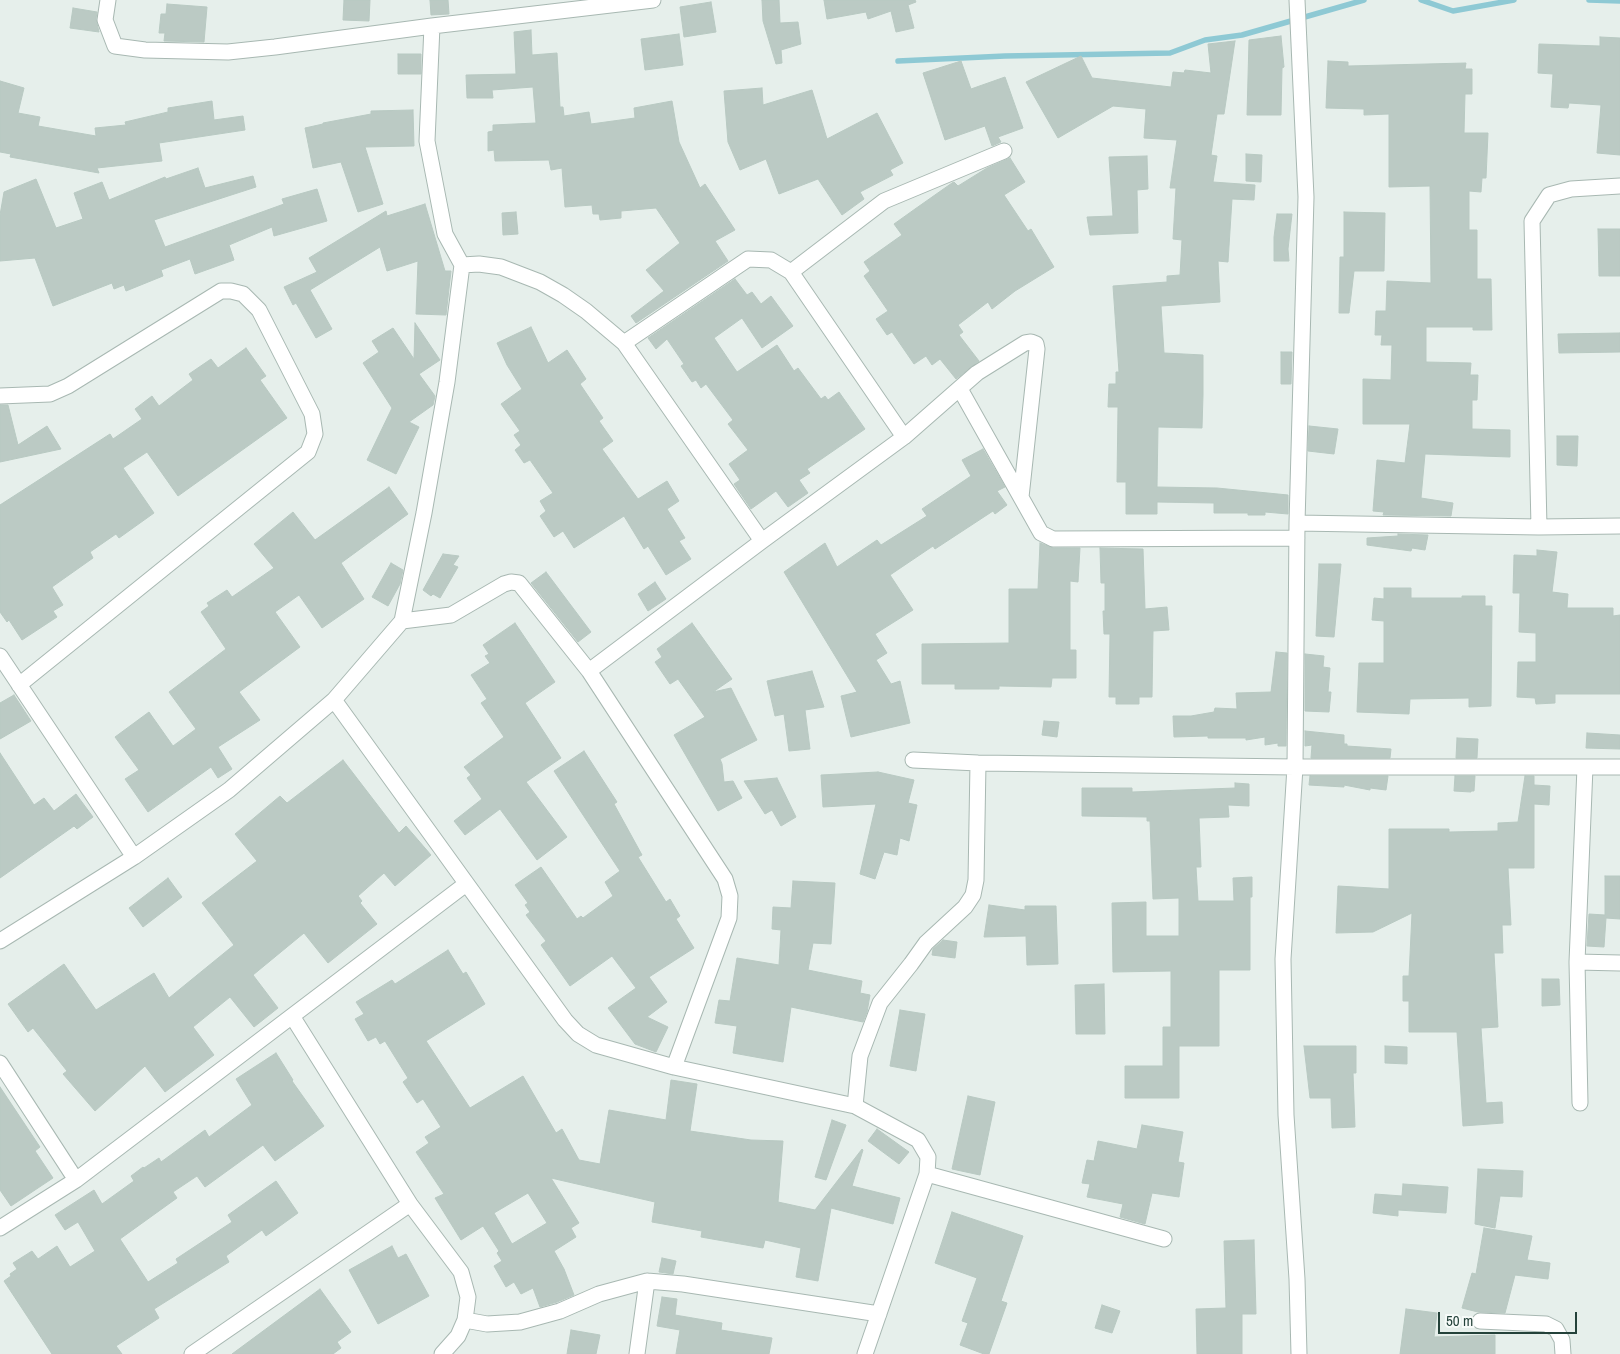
<!DOCTYPE html>
<style>
body{margin:0}
#map{position:relative;width:1620px;height:1354px;overflow:hidden;background:#e6efeb;font-family:"Archivo Narrow",sans-serif}
canvas{display:block}
.scale{position:absolute;left:1438px;top:1312px;width:139px;height:22px;box-sizing:border-box;border:2px solid #24423a;border-top:0;padding-left:6px;font-size:15px;line-height:18px;white-space:nowrap;color:#24423a;-webkit-text-stroke:4px #f7fbf9;paint-order:stroke}
</style>
<div id="map">
<canvas width="1620" height="1354"></canvas>
<div class="scale">50 m</div>
</div>
<script>
const c = document.querySelector('canvas').getContext('2d');
c.lineJoin = 'round';
const poly = rows => new Path2D(rows.map(r => 'M' + r).join(''));
function strokePath(path, color, width, dash) { c.strokeStyle = color; c.lineWidth = width; c.lineCap = dash ? 'butt' : 'round'; c.setLineDash(dash || []); c.stroke(path); }
function paint(path, color) { c.fillStyle = color; c.fill(path, 'evenodd'); }
strokePath(poly([
 [1421,0,1453,11,1514,0],
 [1589,0,1620,1],
 [898,61,1005,56,1170,53,1205,40,1242,35,1364,0]
]), '#8ec9d4', 5.5);
const building = poly([
 [344,0,370,0,369,21,343,20,344,0],
 [430,0,448,0,449,14,431,15,430,0],
 [762,0,779,0,780,23,798,22,801,44,781,50,782,63,776,64,763,21,762,0],
 [824,0,915,0,916,2,908,5,914,28,896,32,891,11,868,19,866,12,827,19,824,0],
 [711,2,716,32,684,37,680,7,711,2],
 [167,4,207,7,204,42,164,41,165,33,159,33,161,14,166,14,167,4],
 [73,8,97,12,96,19,99,32,70,28,73,8],
 [531,30,532,55,557,53,560,107,563,107,564,116,589,112,591,124,635,118,634,108,672,101,679,142,700,188,705,184,735,230,715,241,728,261,636,323,631,316,664,291,646,270,680,243,656,208,621,211,621,218,600,220,599,214,593,214,592,205,565,207,562,168,551,170,549,160,495,161,494,150,488,151,488,132,493,131,493,125,536,123,533,87,492,90,493,98,467,98,466,75,516,74,514,32,531,30],
 [679,34,683,65,645,70,641,39,679,34],
 [1281,36,1284,67,1282,68,1281,115,1247,115,1249,40,1281,36],
 [1600,37,1620,38,1620,155,1597,153,1601,105,1569,103,1568,108,1551,107,1553,74,1538,73,1539,44,1600,46,1600,37],
 [1235,41,1224,114,1217,114,1211,155,1217,156,1213,182,1255,185,1254,200,1232,199,1228,262,1218,261,1220,302,1161,306,1164,353,1203,355,1203,395,1202,428,1158,427,1157,487,1217,488,1288,495,1288,514,1265,512,1265,515,1248,515,1248,513,1214,513,1214,503,1157,502,1157,514,1126,514,1126,482,1117,482,1118,407,1108,407,1109,384,1116,384,1116,372,1119,372,1113,286,1167,282,1167,276,1180,275,1182,240,1173,239,1176,188,1170,188,1177,140,1144,138,1146,109,1113,106,1058,138,1026,82,1081,56,1092,78,1171,87,1173,72,1184,73,1185,70,1211,73,1208,44,1235,41],
 [398,54,421,54,421,74,398,74,398,54],
 [961,61,971,89,1005,77,1023,128,998,137,1001,142,992,146,985,126,945,140,923,73,961,61],
 [1328,61,1348,62,1348,66,1466,63,1465,69,1472,69,1472,94,1465,94,1464,133,1488,133,1486,178,1482,178,1481,192,1469,191,1469,230,1477,230,1477,279,1491,279,1492,330,1473,330,1473,327,1426,327,1426,362,1471,363,1470,375,1478,375,1477,400,1472,400,1472,429,1510,430,1510,457,1425,454,1421,498,1453,503,1451,516,1383,515,1384,512,1373,511,1377,460,1405,463,1410,424,1363,424,1363,379,1391,380,1392,345,1381,345,1382,335,1375,335,1376,311,1386,311,1387,281,1431,283,1430,186,1389,187,1389,114,1364,115,1364,109,1326,108,1328,61],
 [0,81,24,88,18,113,40,117,38,126,96,136,95,128,126,125,125,122,168,112,168,108,212,101,214,120,243,116,245,130,159,143,162,161,97,168,99,173,10,157,11,154,0,152,0,81],
 [762,88,763,105,812,90,827,139,877,113,903,163,890,170,893,175,860,192,864,199,842,215,818,179,779,194,766,159,740,170,728,142,724,91,762,88],
 [413,110,414,146,365,147,383,204,358,212,341,162,313,168,305,128,323,124,323,123,371,114,371,111,413,110],
 [1246,154,1262,155,1261,182,1246,181,1246,154],
 [1147,156,1148,189,1137,190,1138,233,1090,235,1087,217,1113,216,1109,157,1147,156],
 [1010,158,1025,182,1004,195,1028,231,1031,229,1054,267,1015,291,992,309,988,302,958,325,963,332,959,335,979,361,956,379,940,359,932,365,926,356,914,364,892,332,887,335,876,319,888,311,864,276,870,271,864,262,902,235,894,224,915,209,952,183,954,182,958,186,987,168,1010,158],
 [198,168,205,188,253,176,256,187,154,220,165,247,284,204,282,199,317,189,327,221,274,236,272,227,229,245,234,260,195,274,190,259,161,270,163,276,126,291,124,285,114,289,112,283,53,306,35,258,0,261,0,215,4,192,36,179,56,228,83,219,74,193,102,182,109,200,165,177,166,179,198,168],
 [425,204,445,271,451,271,446,315,416,314,418,261,387,271,380,247,310,290,332,329,316,338,296,303,293,305,284,287,317,272,309,258,386,211,387,216,425,204],
 [516,212,518,234,503,235,502,213,516,212],
 [1344,212,1385,213,1384,271,1354,271,1349,313,1339,313,1340,257,1344,257,1344,212],
 [1277,214,1292,214,1288,249,1289,261,1274,261,1274,237,1277,214],
 [1598,229,1620,229,1620,276,1599,276,1598,229],
 [735,279,747,295,752,292,761,304,771,296,793,326,762,348,742,318,714,338,737,372,777,345,794,371,798,368,821,399,825,396,828,400,839,392,865,429,807,469,810,473,799,480,808,493,788,507,776,491,751,509,734,484,740,480,729,464,748,450,728,424,733,420,706,384,701,388,696,380,692,382,681,366,684,364,667,339,656,349,648,338,735,279],
 [415,323,440,360,419,374,435,396,433,405,409,422,419,427,396,474,367,460,392,408,363,363,379,352,372,341,393,328,414,359,415,323],
 [531,327,548,363,567,350,586,379,580,384,603,418,599,421,613,441,602,449,638,499,667,481,679,501,667,509,685,538,679,541,691,559,666,575,648,546,644,549,624,516,574,548,563,531,554,537,540,516,546,511,540,501,553,493,530,460,524,463,515,450,521,445,514,435,520,431,501,404,522,389,507,365,497,343,531,327],
 [1620,333,1620,352,1559,353,1558,334,1620,333],
 [246,348,266,376,260,380,287,418,178,496,147,452,123,468,154,513,119,538,116,534,90,552,93,558,52,587,63,605,53,611,57,617,22,640,9,620,7,622,0,612,0,505,110,434,113,439,142,419,135,409,152,396,159,406,193,380,189,374,211,359,218,368,246,348],
 [1281,352,1292,352,1291,384,1281,384,1281,352],
 [0,405,8,405,18,445,47,426,61,449,0,462,0,405],
 [1309,426,1338,429,1334,454,1308,451,1309,426],
 [1557,436,1578,436,1577,466,1557,465,1557,436],
 [983,449,1005,487,997,491,1007,505,995,514,993,511,935,549,933,546,890,575,913,610,875,634,887,653,876,660,891,684,900,681,910,723,851,737,841,696,857,692,784,572,825,543,837,567,877,540,881,545,927,516,922,509,971,476,962,460,983,449],
 [389,487,408,514,341,563,364,599,322,628,299,595,275,612,300,647,239,692,260,720,218,747,232,769,218,778,211,767,148,812,125,779,139,770,115,737,149,712,173,746,196,729,169,692,226,649,201,612,209,606,207,603,227,590,232,597,274,568,254,544,293,512,315,540,389,487],
 [1398,534,1428,535,1425,550,1412,548,1411,551,1367,545,1367,538,1398,536,1398,534],
 [1040,543,1053,548,1080,548,1078,582,1070,581,1070,650,1076,650,1076,678,1052,678,1051,687,999,686,999,689,955,689,955,684,922,684,922,644,1009,643,1009,589,1038,589,1040,543],
 [1100,548,1143,549,1145,609,1167,607,1169,630,1153,631,1152,697,1139,697,1139,704,1116,704,1116,697,1109,697,1110,634,1104,634,1103,611,1105,611,1105,583,1101,583,1100,548],
 [1537,550,1557,552,1552,592,1568,594,1567,608,1613,608,1613,616,1620,615,1620,694,1555,694,1555,703,1536,704,1535,698,1517,697,1518,662,1536,662,1536,633,1519,632,1520,593,1513,593,1514,555,1537,556,1537,550],
 [443,554,459,556,453,565,458,567,440,598,433,594,431,596,423,590,443,554],
 [391,563,403,570,400,584,388,606,372,597,391,563],
 [1319,564,1341,564,1334,637,1316,636,1319,564],
 [546,572,591,632,578,642,531,583,546,572],
 [655,582,666,599,648,611,638,594,655,582],
 [1384,588,1411,588,1411,598,1462,598,1462,596,1485,596,1485,606,1492,606,1491,706,1469,707,1469,698,1410,699,1409,714,1357,712,1359,663,1384,663,1384,621,1372,620,1374,598,1384,599,1384,588],
 [515,623,555,682,525,703,561,758,526,782,567,837,537,860,500,809,465,835,454,821,482,799,467,778,471,775,464,767,504,737,481,703,487,699,471,675,490,663,485,656,489,654,483,645,515,623],
 [692,623,732,679,713,692,731,688,757,740,720,759,722,764,724,782,733,781,742,798,718,811,674,735,705,717,678,679,670,684,655,662,662,657,657,649,692,623],
 [1276,652,1287,653,1286,746,1278,746,1278,743,1265,745,1265,737,1246,740,1246,738,1208,738,1208,736,1174,737,1173,716,1191,716,1214,712,1215,708,1237,709,1236,693,1271,692,1276,652],
 [1305,654,1324,656,1323,667,1330,668,1328,692,1331,692,1329,712,1305,711,1305,654],
 [812,671,824,707,805,710,810,749,789,751,784,714,775,716,767,681,812,671],
 [14,695,31,721,0,739,0,703,14,695],
 [1044,721,1059,722,1057,737,1042,735,1044,721],
 [1305,731,1344,735,1344,744,1347,744,1347,746,1391,749,1390,758,1311,758,1312,745,1305,746,1305,731],
 [1587,733,1620,735,1620,749,1586,748,1587,733],
 [1457,738,1478,739,1477,758,1456,758,1457,738],
 [584,751,617,802,614,804,642,855,638,857,666,902,670,899,680,916,676,919,694,948,649,977,667,1002,647,1017,668,1027,656,1052,635,1044,608,1008,636,988,612,956,570,986,541,945,546,941,526,915,530,912,525,905,528,903,515,885,541,867,577,919,581,916,583,918,613,896,605,882,620,871,554,771,584,751],
 [0,753,34,805,44,798,54,811,76,794,93,817,77,829,74,826,0,878,0,753],
 [343,760,399,833,406,826,431,855,395,886,384,873,358,896,362,901,360,903,377,924,328,963,304,933,253,975,278,1008,254,1027,230,997,193,1027,214,1055,165,1092,145,1066,95,1111,63,1074,67,1071,33,1028,28,1032,8,1004,64,964,96,1010,154,973,169,998,234,945,202,903,257,861,235,834,280,796,287,803,343,760],
 [878,772,914,780,908,803,917,805,909,841,900,838,897,855,884,852,875,879,860,874,876,804,823,807,821,775,878,772],
 [1310,776,1388,776,1386,790,1370,788,1370,790,1344,785,1344,787,1309,785,1310,776],
 [1455,776,1475,776,1474,791,1471,791,1471,792,1454,791,1455,776],
 [1525,776,1534,776,1534,785,1550,786,1549,805,1534,804,1534,868,1508,868,1511,925,1502,925,1503,953,1494,953,1498,1027,1481,1028,1486,1103,1502,1102,1503,1123,1463,1126,1457,1032,1409,1032,1409,1001,1403,1001,1403,976,1409,976,1412,913,1373,932,1336,933,1338,886,1389,889,1389,829,1449,829,1449,832,1498,831,1498,823,1518,822,1525,776],
 [777,778,796,817,781,826,772,810,765,814,744,781,777,778],
 [1235,783,1249,784,1249,806,1228,805,1229,817,1199,818,1201,867,1196,867,1198,901,1234,901,1233,878,1252,877,1252,897,1250,897,1250,970,1219,970,1219,1046,1179,1046,1179,1098,1125,1098,1125,1066,1163,1066,1163,1027,1171,1027,1171,971,1113,972,1112,903,1146,902,1146,936,1179,936,1179,898,1153,899,1150,821,1147,821,1147,817,1082,816,1082,788,1132,788,1132,792,1235,788,1235,783],
 [1605,876,1620,876,1620,919,1606,918,1604,947,1587,946,1589,914,1605,915,1605,876],
 [168,878,182,897,143,927,129,908,168,878],
 [793,881,835,883,831,944,813,943,808,970,862,981,860,993,870,995,867,1012,863,1022,791,1007,783,1062,733,1053,737,1026,715,1023,719,1000,730,1001,737,958,779,965,781,930,772,929,773,907,791,908,793,881],
 [989,905,1025,910,1025,906,1056,906,1058,964,1027,965,1026,936,984,937,989,905],
 [943,940,957,942,955,958,932,955,933,949,943,940],
 [448,950,463,974,466,972,485,1004,426,1041,470,1108,523,1076,556,1133,562,1129,579,1160,600,1164,609,1110,666,1120,671,1080,697,1084,690,1131,751,1140,783,1141,778,1202,815,1210,862,1149,863,1150,852,1186,900,1198,893,1224,831,1208,818,1281,796,1277,801,1248,765,1240,763,1248,701,1237,702,1231,652,1222,655,1202,551,1178,579,1223,571,1228,576,1237,554,1251,564,1269,574,1295,557,1302,540,1307,533,1288,521,1294,514,1282,506,1287,494,1266,502,1261,497,1253,499,1251,483,1226,461,1240,435,1198,444,1194,416,1152,429,1143,425,1137,441,1127,423,1099,417,1103,403,1082,408,1078,385,1041,380,1044,376,1037,368,1041,355,1019,364,1014,356,1002,392,980,395,984,448,950],
 [528,1193,547,1223,512,1244,494,1213,528,1193],
 [1542,979,1559,979,1560,1005,1542,1006,1542,979],
 [1104,984,1105,1034,1076,1034,1075,985,1104,984],
 [900,1010,925,1014,916,1071,890,1066,900,1010],
 [1304,1046,1356,1046,1356,1073,1353,1073,1355,1127,1332,1128,1331,1098,1310,1098,1304,1046],
 [1385,1046,1407,1047,1407,1064,1385,1063,1385,1046],
 [276,1053,293,1080,292,1081,324,1126,275,1161,263,1145,205,1187,197,1176,173,1192,177,1198,120,1239,148,1282,178,1263,176,1259,232,1222,228,1215,276,1181,298,1213,266,1236,262,1230,226,1256,229,1262,154,1309,159,1318,116,1346,122,1354,52,1354,4,1281,11,1276,10,1274,17,1269,13,1263,32,1251,38,1259,57,1246,70,1267,95,1251,78,1222,65,1230,55,1215,94,1190,102,1204,134,1181,131,1176,143,1167,144,1168,159,1158,161,1162,205,1130,209,1137,252,1105,236,1079,276,1053],
 [0,1087,40,1147,35,1151,53,1178,11,1206,0,1190,0,1087],
 [968,1096,995,1102,980,1175,952,1169,968,1096],
 [832,1120,846,1125,826,1180,815,1177,832,1120],
 [1142,1125,1183,1132,1178,1162,1184,1163,1179,1197,1152,1193,1145,1224,1120,1217,1123,1204,1087,1197,1090,1184,1082,1183,1087,1160,1094,1161,1098,1141,1137,1149,1142,1125],
 [877,1129,909,1152,899,1164,868,1141,877,1129],
 [1478,1169,1523,1171,1522,1197,1500,1196,1495,1228,1475,1224,1478,1169],
 [1403,1184,1448,1187,1446,1213,1398,1210,1398,1216,1373,1213,1375,1194,1402,1196,1403,1184],
 [952,1212,1023,1236,1001,1301,1007,1303,989,1354,984,1354,960,1345,968,1323,962,1321,977,1278,935,1263,952,1212],
 [1484,1228,1532,1236,1527,1260,1550,1263,1548,1279,1515,1275,1505,1313,1478,1312,1462,1308,1472,1273,1476,1274,1484,1228],
 [1254,1240,1256,1314,1242,1314,1242,1354,1197,1354,1196,1309,1226,1308,1224,1241,1254,1240],
 [392,1246,398,1258,406,1254,429,1296,378,1324,349,1270,392,1246],
 [662,1258,676,1261,673,1274,659,1272,662,1258],
 [320,1289,351,1332,337,1342,341,1348,333,1354,232,1354,320,1289],
 [662,1297,677,1299,675,1315,722,1323,721,1330,772,1338,769,1354,676,1354,680,1330,657,1326,662,1297],
 [1102,1305,1120,1311,1112,1333,1095,1328,1102,1305],
 [1406,1309,1437,1313,1434,1337,1495,1335,1495,1354,1400,1354,1406,1309],
 [571,1330,600,1335,596,1354,567,1354,571,1330]
]);
paint(building, '#bbcac4');
strokePath(building, '#b8c9c2', 1);
const minor = poly([
 [1297,0,1306,197,1297,523,1295,767,1283,959,1286,1115,1297,1279,1299,1354],
 [432,26,653,0],
 [462,265,479,264,501,267,540,282,563,295,586,311,624,343,762,541],
 [791,272,884,201,1004,151],
 [624,343,748,259,771,260,791,272,904,437],
 [960,389,1041,533,1053,539,1297,538],
 [0,396,50,394,68,386,221,291,231,291,243,294,259,310,312,414,315,434,308,452,19,685],
 [1297,523,1539,527,1620,526],
 [1539,527,1532,221,1549,195,1571,189,1620,186],
 [402,621,451,615,504,584,511,582,519,583,589,671,725,879,730,896,729,918,674,1067],
 [0,656,134,857],
 [589,671,762,541,904,437,977,373,1025,343,1031,342,1036,344,1037,349,1021,497],
 [334,700,565,1020,578,1034,596,1045,674,1067,855,1106,918,1140,928,1157,927,1174,865,1354],
 [913,760,978,763,1295,767,1620,767],
 [0,941,134,857,229,790,334,700,402,621,424,513,447,382,462,265,445,234,427,141,432,26,275,47,228,52,145,50,115,46,105,20,108,0],
 [1577,962,1620,963],
 [292,1016,410,1204,461,1272,468,1297,465,1320,458,1336,442,1354],
 [0,1063,76,1180],
 [1580,1103,1577,962,1585,767],
 [855,1106,860,1056,880,1003,911,964,926,943,965,907,973,895,976,880,978,763],
 [927,1174,1164,1239],
 [0,1228,76,1180,466,884],
 [465,1320,487,1324,520,1322,560,1311,599,1294,647,1281,683,1284,879,1314],
 [1480,1321,1546,1324,1556,1329,1562,1340,1563,1354],
 [192,1354,410,1204],
 [637,1354,647,1281]
]);
strokePath(minor, '#a8b8b2', 17);
strokePath(minor, '#fff', 15);
</script>
